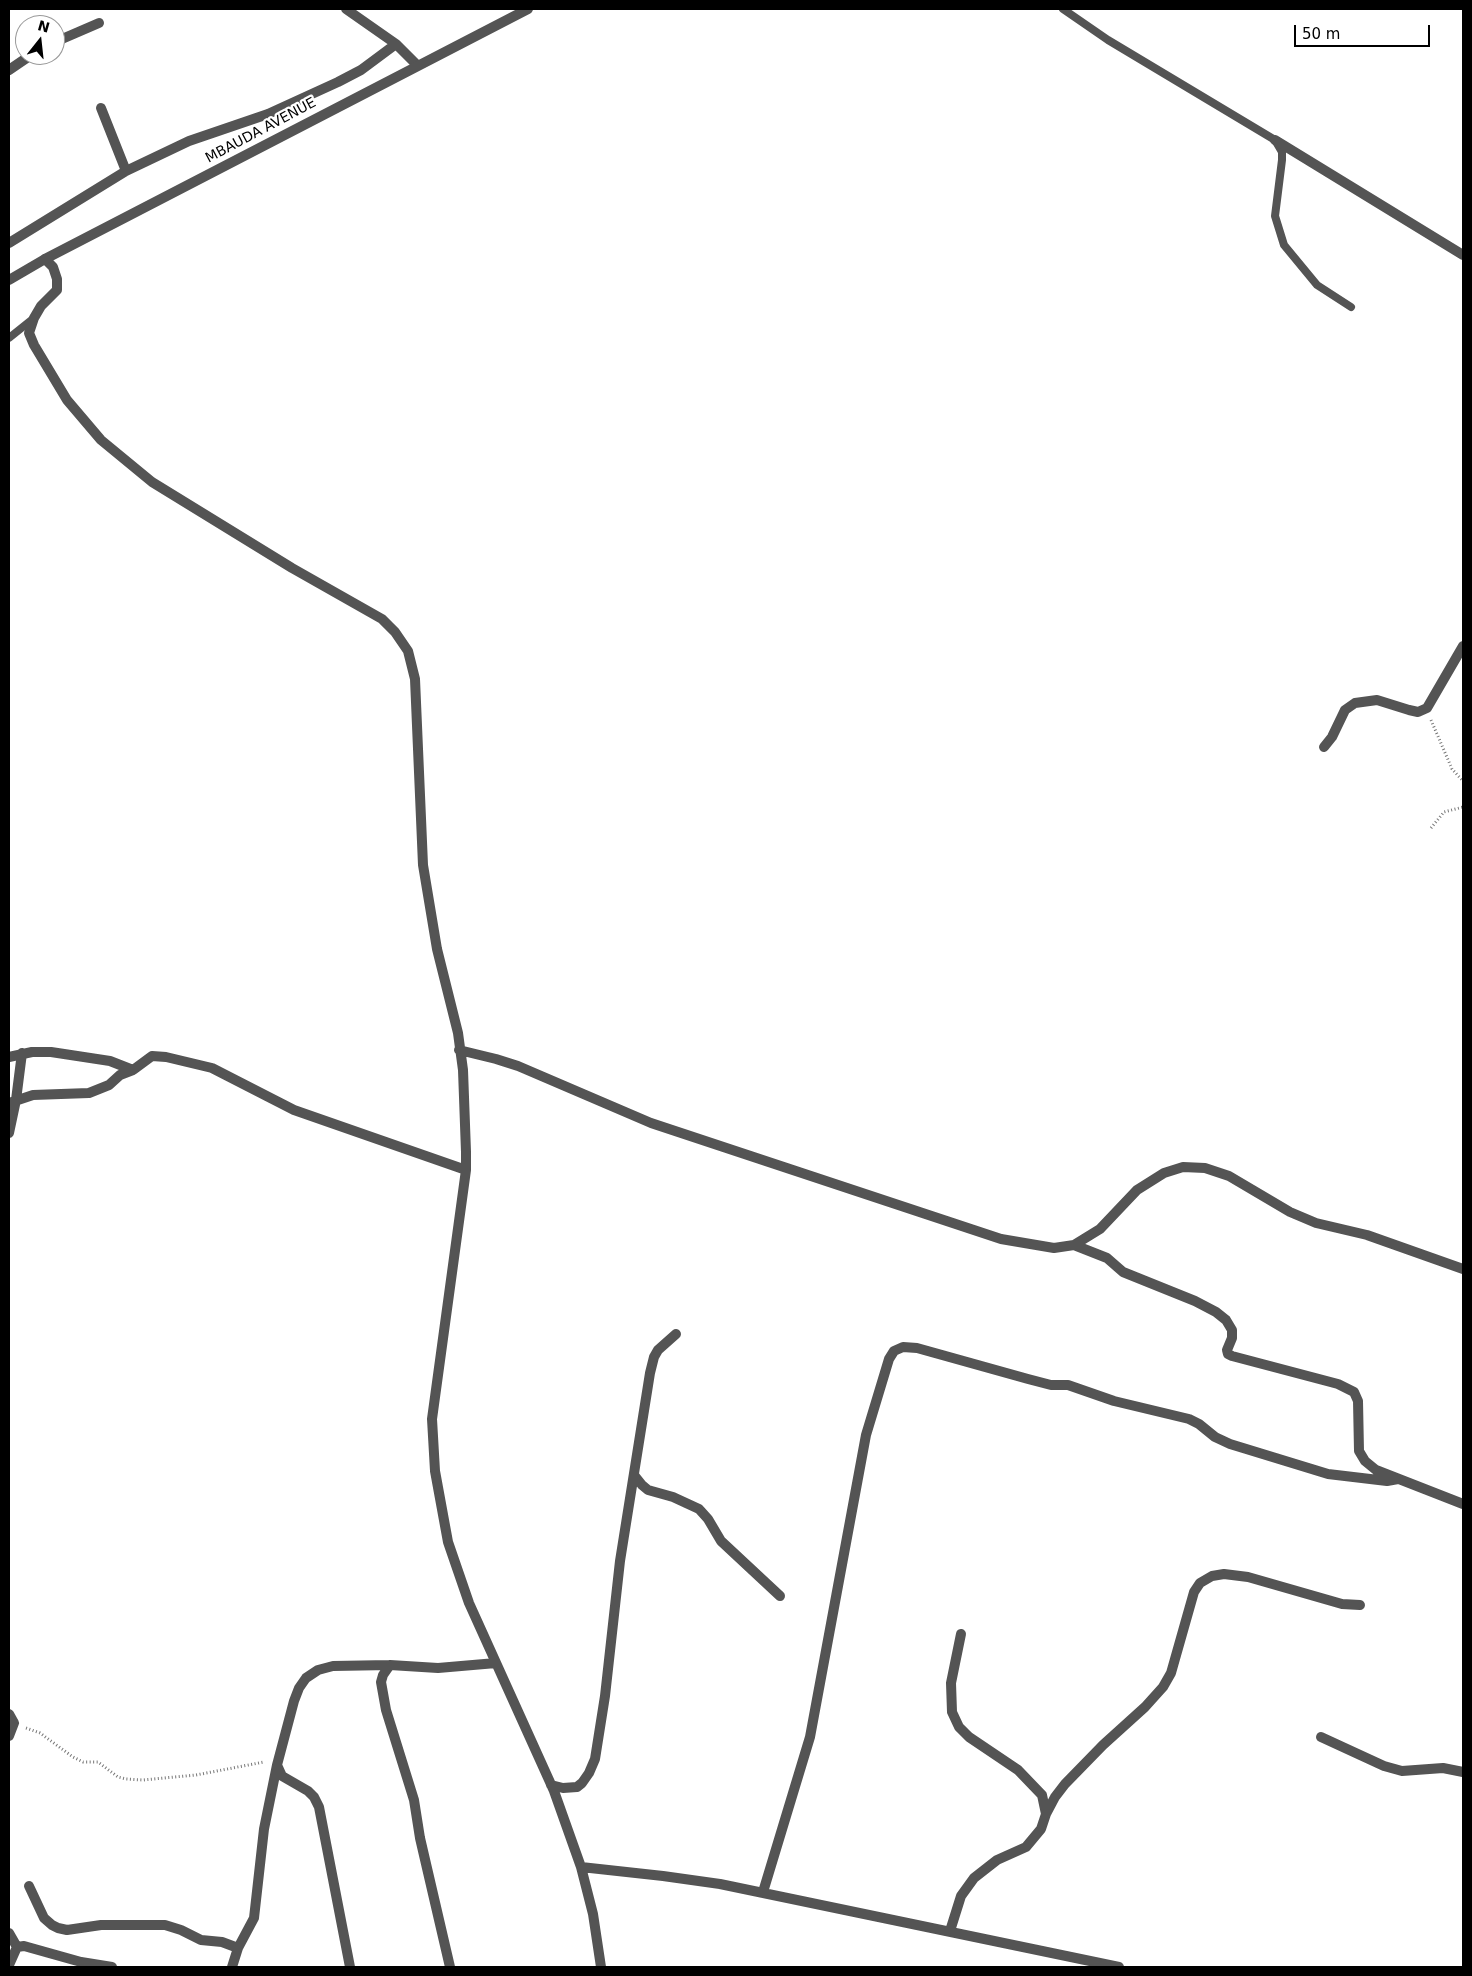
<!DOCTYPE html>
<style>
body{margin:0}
#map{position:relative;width:1472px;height:1976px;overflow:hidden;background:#fff;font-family:"DejaVu Sans",sans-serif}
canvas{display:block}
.frame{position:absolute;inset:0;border:10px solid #000;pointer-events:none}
.north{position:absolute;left:15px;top:15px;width:50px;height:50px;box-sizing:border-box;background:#fff;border:1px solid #999;border-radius:50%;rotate:16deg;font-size:14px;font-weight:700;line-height:20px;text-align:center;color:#000}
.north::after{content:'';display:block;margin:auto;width:18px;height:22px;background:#000;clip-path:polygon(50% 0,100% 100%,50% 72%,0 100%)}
.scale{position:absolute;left:1294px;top:25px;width:136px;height:22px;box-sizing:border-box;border:2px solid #000;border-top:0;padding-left:6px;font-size:15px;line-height:18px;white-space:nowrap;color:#000;-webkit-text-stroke:4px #fff;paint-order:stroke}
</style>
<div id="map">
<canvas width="1472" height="1976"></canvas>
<div class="frame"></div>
<div class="north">N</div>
<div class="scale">50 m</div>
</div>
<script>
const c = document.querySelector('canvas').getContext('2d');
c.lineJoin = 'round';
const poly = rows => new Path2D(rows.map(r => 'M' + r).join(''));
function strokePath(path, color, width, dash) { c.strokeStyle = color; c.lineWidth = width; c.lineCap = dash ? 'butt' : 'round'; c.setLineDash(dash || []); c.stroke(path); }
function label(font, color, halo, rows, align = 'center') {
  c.font = font + ' "DejaVu Sans",sans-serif'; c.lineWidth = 4.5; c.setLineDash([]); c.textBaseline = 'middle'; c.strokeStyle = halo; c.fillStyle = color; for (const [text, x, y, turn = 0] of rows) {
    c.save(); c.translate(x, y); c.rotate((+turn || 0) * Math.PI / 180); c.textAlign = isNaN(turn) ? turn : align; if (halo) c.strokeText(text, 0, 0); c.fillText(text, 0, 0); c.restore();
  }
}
strokePath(poly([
 [1431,720,1452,769,1463,781],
 [1431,828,1444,812,1463,807],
 [26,1728,40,1733,73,1757,83,1762,98,1762,118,1777,126,1779,143,1780,196,1775,264,1762]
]), '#767676', 3, [1, 2.5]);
strokePath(poly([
 [1063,9,1108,40,1275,140,1282,152,1282,160,1275,216,1284,245,1317,285,1351,307],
 [9,338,34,318]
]), '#545454', 8);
strokePath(poly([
 [346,9,396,44,417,65],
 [55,42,99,23],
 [9,70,31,55],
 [101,108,126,171],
 [1275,140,1463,255],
 [9,243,126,171,189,141,268,114,338,82,361,70,396,44],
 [45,259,53,267,57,279,57,290,41,306,34,318,29,333,34,345,67,400,101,440,152,482,292,568,382,619,395,632,408,651,415,679,423,865,437,949,458,1033,463,1070,466,1152,466,1170,432,1419,435,1471,448,1542,469,1603,554,1791,581,1867,593,1914,601,1967],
 [1324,747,1332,737,1345,710,1355,703,1377,700,1409,710,1418,712,1427,708,1463,646],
 [459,1050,496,1059,518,1066,651,1123,1001,1239,1054,1248,1074,1245,1100,1229,1137,1190,1164,1173,1183,1167,1205,1168,1229,1176,1290,1212,1316,1223,1367,1235,1463,1269],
 [9,1057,32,1052,51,1052,110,1061,133,1070],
 [9,1103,33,1095,89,1093,109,1085,120,1075,133,1070,152,1056,166,1057,212,1068,294,1110,466,1170],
 [9,1133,16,1100,22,1053],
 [1074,1245,1107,1258,1123,1272,1195,1301,1216,1312,1226,1320,1232,1330,1232,1338,1227,1350,1228,1354,1232,1356,1338,1384,1354,1392,1358,1401,1359,1451,1365,1461,1376,1470,1463,1504],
 [634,1475,642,1485,648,1490,673,1497,699,1509,708,1519,721,1541,780,1596],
 [390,1665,383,1675,381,1682,386,1710,414,1800,420,1838,450,1967],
 [9,1714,14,1723,9,1736],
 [1321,1737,1384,1766,1402,1771,1443,1768,1463,1772],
 [277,1765,282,1776,308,1791,314,1797,319,1807,350,1967],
 [551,1785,563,1788,577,1787,582,1783,589,1773,595,1759,605,1696,620,1561,650,1373,654,1357,658,1350,676,1334],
 [1046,1814,1055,1797,1065,1784,1103,1745,1145,1707,1163,1687,1171,1673,1194,1592,1200,1583,1212,1576,1224,1574,1248,1577,1342,1604,1360,1605],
 [581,1867,663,1876,720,1884,1119,1967],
 [29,1886,44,1918,52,1925,58,1928,67,1930,101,1925,165,1925,181,1930,201,1940,222,1942,238,1948],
 [763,1892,810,1737,866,1435,889,1359,894,1351,903,1347,917,1348,1028,1379,1051,1385,1068,1385,1114,1401,1189,1419,1199,1424,1215,1437,1230,1444,1328,1474,1387,1481,1398,1479],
 [950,1931,961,1896,974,1878,997,1860,1026,1847,1041,1829,1046,1814,1042,1795,1018,1770,969,1737,959,1727,952,1712,951,1683,961,1634],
 [9,1933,17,1947],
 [9,1965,17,1947,24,1946,81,1962,112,1967],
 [232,1967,238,1948,254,1918,264,1829,277,1765,294,1701,299,1688,306,1678,318,1670,333,1666,390,1665,438,1668,496,1663]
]), '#545454', 10);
strokePath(poly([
 [9,280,45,259,528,9]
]), '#545454', 10);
label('14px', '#000', '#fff', [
 ["MBAUDA AVENUE",261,131,-28]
]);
</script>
